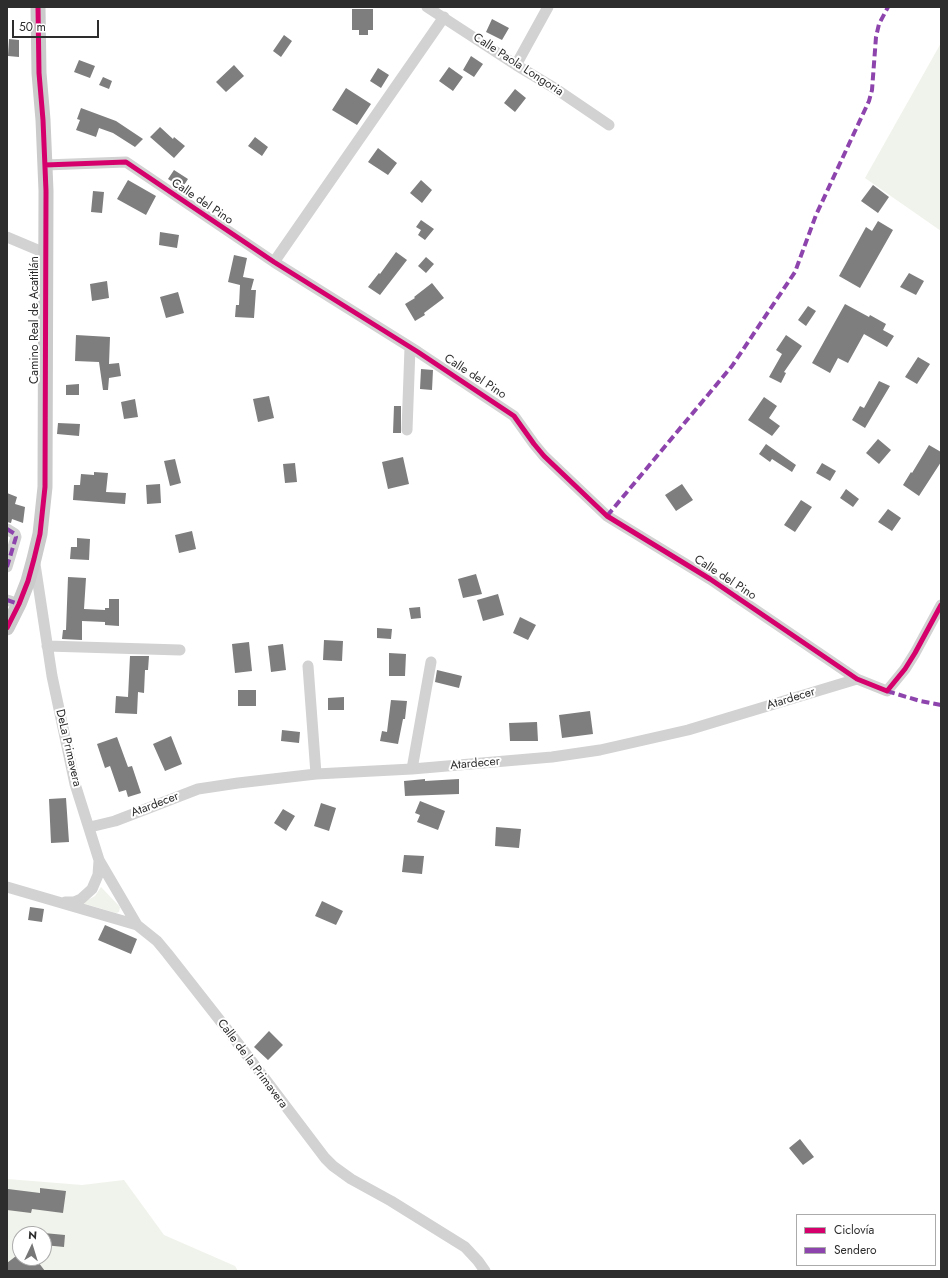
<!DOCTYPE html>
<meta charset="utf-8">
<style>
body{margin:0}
#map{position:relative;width:948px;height:1278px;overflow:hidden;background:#fff;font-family:Jost,sans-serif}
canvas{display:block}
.frame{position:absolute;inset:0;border:8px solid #2d2d2d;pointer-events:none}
.legend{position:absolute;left:796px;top:1214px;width:140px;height:52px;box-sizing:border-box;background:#fff;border:1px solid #ababab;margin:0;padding:5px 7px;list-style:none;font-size:12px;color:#2d2d2d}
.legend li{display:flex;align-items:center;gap:8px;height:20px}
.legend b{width:20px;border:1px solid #ababab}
.north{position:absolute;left:12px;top:1226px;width:40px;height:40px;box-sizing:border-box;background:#fff;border:1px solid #ababab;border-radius:50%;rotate:4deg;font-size:11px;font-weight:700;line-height:16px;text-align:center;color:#2d2d2d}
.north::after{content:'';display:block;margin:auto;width:14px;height:18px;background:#767676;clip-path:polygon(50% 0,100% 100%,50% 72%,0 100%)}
.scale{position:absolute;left:12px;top:20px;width:87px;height:18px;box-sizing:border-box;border:2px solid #2d2d2d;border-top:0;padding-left:5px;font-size:12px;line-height:14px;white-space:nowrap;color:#2d2d2d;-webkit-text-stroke:3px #fff;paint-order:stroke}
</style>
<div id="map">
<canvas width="948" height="1278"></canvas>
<div class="frame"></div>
<ul class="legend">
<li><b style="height:5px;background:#d6006c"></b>Ciclovía</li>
<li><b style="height:5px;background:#8e44ad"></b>Sendero</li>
</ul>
<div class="north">N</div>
<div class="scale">50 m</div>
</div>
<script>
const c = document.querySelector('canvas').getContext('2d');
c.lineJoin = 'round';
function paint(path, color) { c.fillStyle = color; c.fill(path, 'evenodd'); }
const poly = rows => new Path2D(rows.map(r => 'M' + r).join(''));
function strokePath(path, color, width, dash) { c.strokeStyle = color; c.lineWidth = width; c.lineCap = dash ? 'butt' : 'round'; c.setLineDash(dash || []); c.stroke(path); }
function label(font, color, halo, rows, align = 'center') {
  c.font = font + ' Jost,sans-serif'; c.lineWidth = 4; c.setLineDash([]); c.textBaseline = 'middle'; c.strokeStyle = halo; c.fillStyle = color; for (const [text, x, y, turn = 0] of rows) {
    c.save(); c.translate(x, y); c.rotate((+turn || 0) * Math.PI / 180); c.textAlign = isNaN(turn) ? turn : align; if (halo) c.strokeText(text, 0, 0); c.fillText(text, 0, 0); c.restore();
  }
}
paint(poly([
 [941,43,941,231,865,178],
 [101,887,120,907,119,912,116,913,82,903,95,896],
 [7,1179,82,1185,124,1180,164,1235,235,1266,238,1271,7,1271],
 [20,1234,44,1234,44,1258,20,1258]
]), '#f0f3eb');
paint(poly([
 [352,9,373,9,373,30,368,30,368,35,359,35,359,30,352,30],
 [492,19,509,28,502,40,486,32],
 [284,35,292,41,281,57,273,51],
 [9,39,19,40,19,57,8,56],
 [471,56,483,64,474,77,463,70],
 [79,60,95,66,90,78,74,72],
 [234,65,244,76,226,92,216,82],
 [449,67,463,77,453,91,439,81],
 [378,68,389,75,381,88,370,81],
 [103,77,112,81,109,89,99,85],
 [346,88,371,104,357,125,332,110],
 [515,89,526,98,515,112,504,103],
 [81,108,116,121,143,139,135,147,113,133,99,128,96,137,76,130,80,120,77,119],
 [160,127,173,139,174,137,185,146,174,158,150,137],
 [255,137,268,147,262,156,248,146],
 [378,148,397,163,388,175,368,162],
 [174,170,188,179,182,188,168,179],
 [128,180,156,196,146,215,117,199],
 [421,180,432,190,422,203,410,193],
 [873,185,889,197,878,213,861,201],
 [93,191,104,192,102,213,91,212],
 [421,220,434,229,425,240,418,235,421,230,416,227],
 [878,221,893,230,860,288,839,276,866,227,872,231],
 [160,232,179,235,177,248,159,245],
 [396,252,407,260,380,295,368,287,379,273,380,274],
 [234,255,247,258,243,277,254,279,251,290,256,290,254,318,235,317,236,305,239,305,240,285,228,282],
 [426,257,434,264,426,273,418,266],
 [909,273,924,281,916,295,900,287],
 [107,281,109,298,92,301,90,284],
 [432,283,444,298,424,313,425,315,415,321,405,304,415,298,414,297],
 [178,292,184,313,166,318,160,297],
 [845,304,869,317,870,315,886,324,883,330,894,336,887,347,864,334,848,363,838,358,830,373,812,363],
 [808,306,816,311,806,326,798,320],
 [76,335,110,337,109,364,119,363,121,376,109,378,108,390,103,390,99,362,75,361],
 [786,335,802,346,784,372,786,373,781,383,769,377,782,354,776,350],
 [918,357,930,364,917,384,905,377],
 [421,369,433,370,432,390,420,389],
 [879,381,890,386,865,428,852,420,860,406,864,408],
 [79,384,79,395,66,395,66,385],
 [269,396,274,418,258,422,253,399],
 [764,397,777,406,769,418,780,426,772,436,748,420],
 [135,399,138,417,124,419,121,402],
 [394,406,401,406,401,433,393,433],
 [58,423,80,424,79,436,57,434],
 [878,439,891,450,879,464,866,453],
 [766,444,796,465,792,472,772,459,770,462,759,454],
 [929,445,941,452,941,462,919,496,903,485,911,472,912,473],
 [403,457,409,484,388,489,382,462],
 [175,459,181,483,170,486,164,461],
 [295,463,297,482,285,483,283,464],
 [822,463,836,471,830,481,816,473],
 [94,472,108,473,106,492,126,493,125,504,73,500,74,485,80,485,81,474,94,475],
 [160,484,161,503,147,504,146,485],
 [682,484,693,500,676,511,665,495],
 [846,489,859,499,853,507,840,498],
 [7,493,17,497,15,504,25,507,23,523,12,519,11,523,7,522],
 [801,500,812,507,795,532,784,525],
 [888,509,901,518,892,531,878,522],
 [192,531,196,549,179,553,175,535],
 [77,538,90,539,89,560,70,559,71,547,77,547],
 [476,574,482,594,463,598,458,579],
 [68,577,86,578,84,609,105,610,105,608,109,608,109,599,119,599,119,626,105,625,105,622,82,621,82,640,62,639,63,630,66,630],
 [498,594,504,615,483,621,477,600],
 [420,607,421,618,411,619,409,608],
 [520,617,536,625,528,640,513,633],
 [377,628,392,629,391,639,377,638],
 [324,640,343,641,342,661,323,660],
 [249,642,252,671,235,673,232,644],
 [283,644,286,670,271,672,268,646],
 [389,653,406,654,405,676,389,676],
 [130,656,149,656,148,670,145,670,144,693,138,692,137,714,115,713,116,696,128,697],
 [437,670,462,676,459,688,435,682],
 [238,690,256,690,256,706,238,706],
 [344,697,344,710,328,710,328,698],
 [391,700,407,701,405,719,403,719,398,744,380,741,382,731,387,732],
 [590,711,593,734,562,738,559,715],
 [537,722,538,741,510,741,509,723],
 [282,730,300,732,299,743,281,741],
 [171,736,182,764,165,771,153,744],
 [117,737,128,767,132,766,141,793,128,797,126,790,119,792,110,766,105,768,97,744],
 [425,779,425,781,459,779,459,794,405,796,404,781],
 [66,798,69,842,51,843,49,799],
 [420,801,445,811,438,830,417,822,420,815,415,813],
 [321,803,336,808,329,831,314,826],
 [283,809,295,816,286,831,274,823],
 [496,827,521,829,519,848,495,846],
 [404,855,424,856,422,874,402,872],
 [322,901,343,911,336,925,315,916],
 [30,907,44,909,42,922,28,920],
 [105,925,137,939,131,954,98,940],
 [269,1031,283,1045,268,1060,254,1047],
 [800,1139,814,1157,803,1165,789,1148],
 [40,1188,66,1191,63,1213,32,1209,31,1213,7,1210,8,1189,40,1193],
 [44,1233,65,1235,64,1247,44,1245],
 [20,1253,20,1258,35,1258,45,1271,7,1271,7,1263]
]), '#7e7e7e');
strokePath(poly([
 [427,7,516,65,556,89,609,125],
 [516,65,548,7],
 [45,165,126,162,274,262,418,352,514,416,534,444,544,456,607,516,710,579,857,679,887,691,905,669,915,653,941,605],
 [7,237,45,253],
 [274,262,444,17],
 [407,430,410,348],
 [7,529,15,534,16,537,7,567],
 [35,564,52,676,75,784,99,860,137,925],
 [7,600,19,604],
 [47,646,180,650],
 [308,666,316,774],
 [412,769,431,662],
 [90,827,115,821,198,789,238,783,316,774,412,769,552,757,600,750,688,730,857,679],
 [7,887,137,925,157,941,167,953,240,1046,325,1158,333,1166,351,1179,391,1201,465,1247,478,1261,485,1271],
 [65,902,74,902,81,899,92,889,98,875,99,861]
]), '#d2d2d2', 11);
strokePath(poly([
 [7,628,19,604,28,581,34,559,40,534,45,487,46,191,43,120,39,73,38,7]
]), '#cbcbcb', 15);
strokePath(poly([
 [607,516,732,366,795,272,816,215,869,101,872,90,876,37,879,24,888,7],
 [7,529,15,534,16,537,7,567],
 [7,600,19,604],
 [887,691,920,701,941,705]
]), '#8e44ad', 4, [8, 4]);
strokePath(poly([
 [45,165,126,162,274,262,418,352,514,416,534,444,544,456,607,516,710,579,857,679,887,691,905,669,915,653,941,605],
 [7,628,19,604,28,581,34,559,40,534,45,487,46,191,43,120,39,73,38,7]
]), '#d6006c', 5);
label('12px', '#2d2d2d', '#fff', [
 ["Calle Paola Longoria",518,65,33],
 ["Calle del Pino",202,202,34],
 ["Camino Real de Acatitlán",35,320,-90],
 ["Calle del Pino",475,377,33],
 ["Calle del Pino",725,578,33],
 ["Atardecer",791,699,-17],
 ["DeLa Primavera",68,748,77],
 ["Atardecer",475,764,-5],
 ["Atardecer",155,805,-21],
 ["Calle de la Primavera",252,1064,53]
]);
</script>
